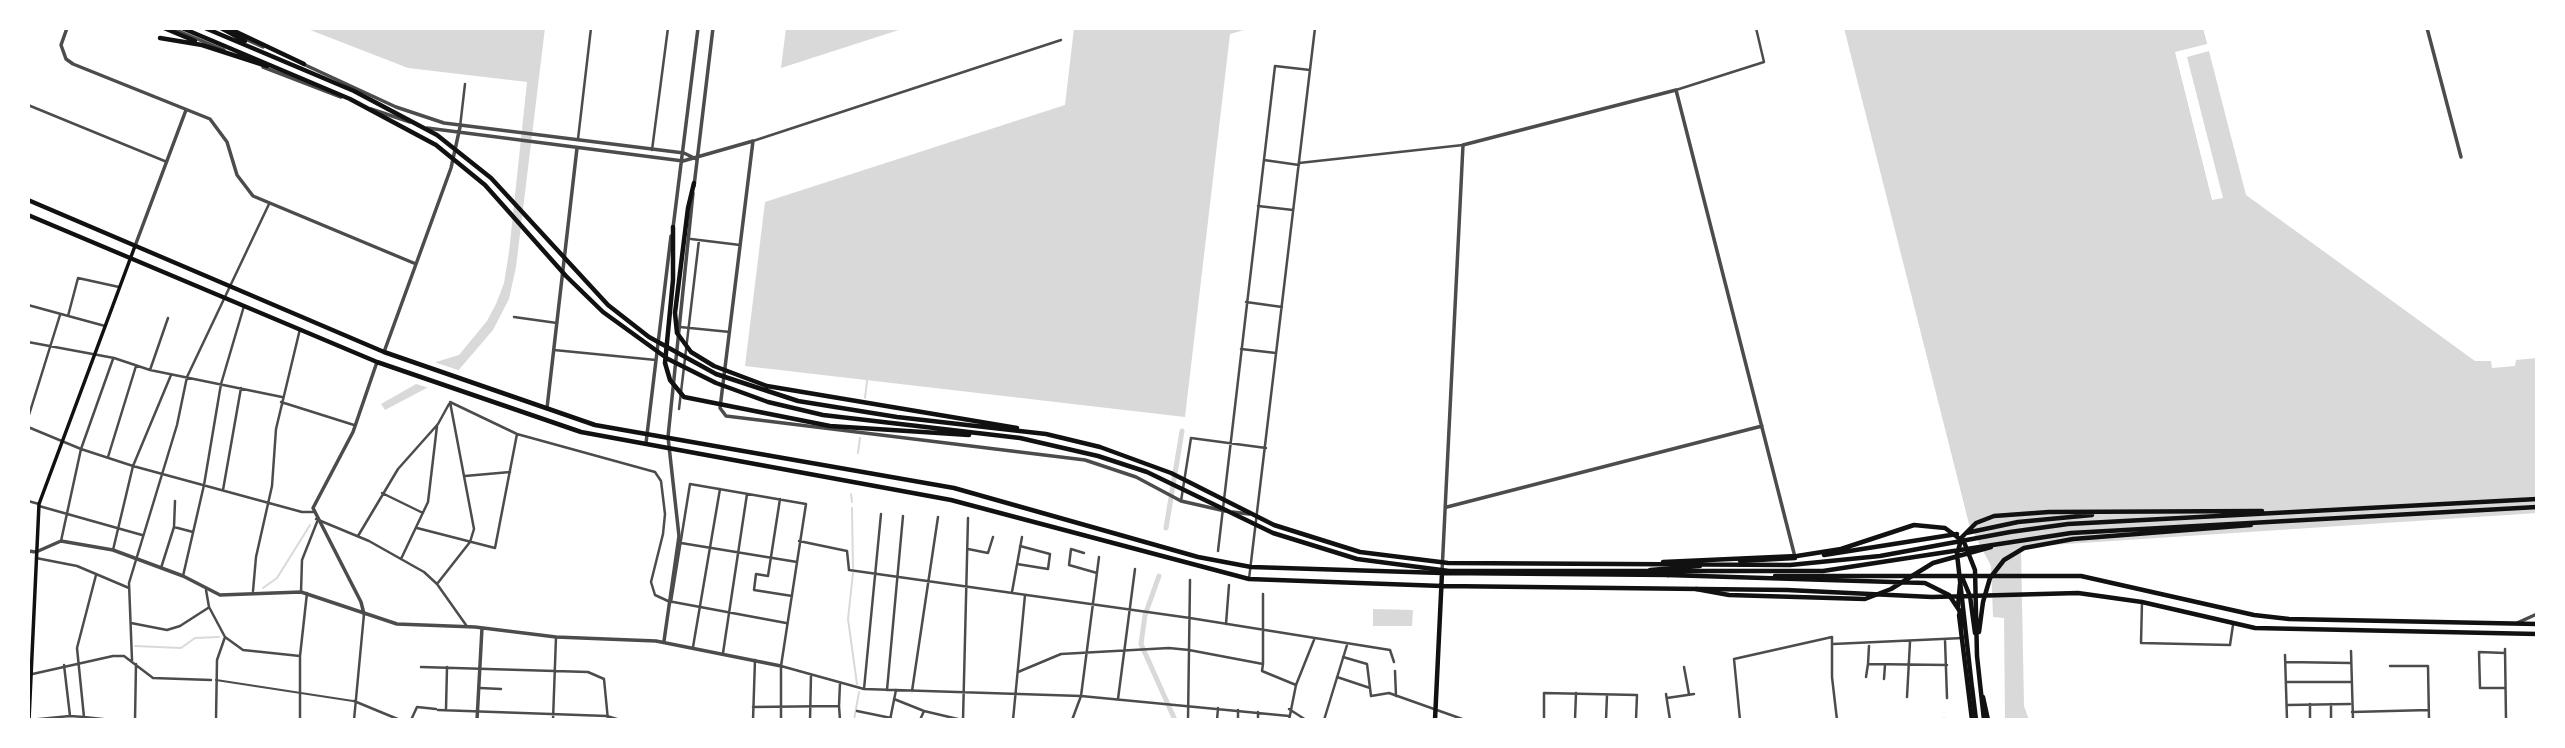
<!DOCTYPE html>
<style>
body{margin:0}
#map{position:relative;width:2565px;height:748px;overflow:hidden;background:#fff;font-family:"Open Sans",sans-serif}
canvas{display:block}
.frame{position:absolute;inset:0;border:30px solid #fff;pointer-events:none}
</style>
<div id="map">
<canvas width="2565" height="748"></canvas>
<div class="frame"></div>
</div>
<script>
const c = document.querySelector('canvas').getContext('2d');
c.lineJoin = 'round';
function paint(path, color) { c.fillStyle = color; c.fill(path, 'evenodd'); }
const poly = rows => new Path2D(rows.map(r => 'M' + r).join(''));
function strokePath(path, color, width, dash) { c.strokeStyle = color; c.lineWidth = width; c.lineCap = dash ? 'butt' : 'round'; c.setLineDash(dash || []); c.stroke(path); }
paint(poly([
 [305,28,545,28,516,267,509,299,493,330,457,372,385,410,381,404,430,376,436,362,459,355,487,321,496,304,504,283,509,252,527,82,408,68],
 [786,28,905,28,781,68],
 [1074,28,1251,28,1230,34,1185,417,745,366,765,202,1065,105],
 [1844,28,2203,28,2246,195,2475,361,2491,361,2492,368,2515,366,2516,360,2537,358,2537,513,2021,547,2024,706,2029,720,2005,720,2004,618,1993,617,1991,566,1969,524],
 [1373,609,1413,610,1412,626,1373,626]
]), '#d9d9d9');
paint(poly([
 [2211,43,2213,50,2187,57,2223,198,2212,200,2175,52],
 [434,362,461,371,459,375,445,379,432,389,413,383,430,374]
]), '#fff');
strokePath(poly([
 [865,398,867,381],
 [858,453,860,438],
 [851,494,852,502],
 [852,508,853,568],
 [853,573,848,619,857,684],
 [263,588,277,578,310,525],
 [135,646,181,648,195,638,219,637],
 [854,720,859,692]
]), '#d9d9d9', 2);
strokePath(poly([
 [1166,528,1182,431],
 [1159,576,1145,615,1141,644,1175,720]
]), '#d9d9d9', 5);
strokePath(poly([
 [216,680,353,701]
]), '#4c4c4c', 2);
strokePath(poly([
 [1676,90,1764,62,1756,28],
 [28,105,167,162],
 [460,127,465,84],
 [578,139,591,28],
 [753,141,1061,40],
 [652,150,668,28],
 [1264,160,1299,165],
 [1299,163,1463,145],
 [1258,206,1293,210],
 [691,239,740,245],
 [1246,302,1282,307],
 [28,305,105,326],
 [68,316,78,278,119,287],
 [514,317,557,323],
 [680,327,730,332],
 [28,342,114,358,150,370,282,397],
 [1241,349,1276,353],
 [554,350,656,360],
 [150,370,168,318],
 [281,402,354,425],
 [450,402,517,434,655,472,661,481,665,514,663,534,651,582,655,595,668,601,786,623],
 [679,409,699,240],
 [28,418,60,315],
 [28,427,81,449,133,466,302,512,313,512],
 [108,457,136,366],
 [465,476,510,472],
 [223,490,241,388],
 [382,493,423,513],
 [780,499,768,576,756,574,754,590,792,596],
 [28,501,39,504],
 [1181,501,1191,438,1266,448],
 [39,506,142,535],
 [316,519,369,541,424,572,437,584,466,625],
 [174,527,193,532],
 [417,528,495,548,517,434],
 [358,536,398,469,438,424,449,404],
 [61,541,81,449,113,359],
 [799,541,847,551,849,570,1190,618,1390,650,1394,662],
 [681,543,797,562],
 [968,549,988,553,993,537],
 [113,550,133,466,171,375],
 [1218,551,1275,66,1310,70],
 [1084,553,1071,549,1069,565,1097,573],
 [36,558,77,566,129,588],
 [401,559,428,502,437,426],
 [1017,564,1048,569,1050,554,1020,546],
 [161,568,174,527,175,501],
 [183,576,204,485,221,384,244,306],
 [1249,579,1315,28],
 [437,584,470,542,474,529,450,402],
 [206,590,209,607,225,637,243,650,300,656],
 [253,591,256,557,272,486,276,429,300,329],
 [301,592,302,560,317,522],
 [1012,592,1022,537],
 [1263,594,1263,664],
 [671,602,690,484,806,504,781,666,781,720],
 [2142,602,2141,643,2230,645,2233,625],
 [131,623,167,630,180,626,208,608],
 [1226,624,1229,585],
 [1945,640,1947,698],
 [1833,644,1963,638],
 [1869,646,1868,664,1947,665],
 [693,647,720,489],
 [2505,649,2506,720],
 [2351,651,2353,720],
 [723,653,747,494],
 [2505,653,2479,652,2480,688,2505,688],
 [2285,655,2287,720],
 [1343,657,1367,664,1371,696,1389,693,1465,720],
 [132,660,129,583,177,425,187,377,269,204],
 [2286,662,2351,663],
 [64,665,70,716,84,717,77,648,96,575],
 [781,666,864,689,1081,696,1289,716],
 [2390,666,2428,666,2429,720],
 [421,667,588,672,604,679,608,720],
 [1684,667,1689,694],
 [1395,671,1396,696],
 [1018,672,1061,654,1169,648,1189,650,1263,664,1262,671,1296,685,1289,720],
 [28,675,113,656,124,656,153,678,211,680],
 [1337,677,1370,688],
 [1866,677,1868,664],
 [1884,679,1885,665],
 [2286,682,2351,682],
 [1296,685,1314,640],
 [480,688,501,689],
 [864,689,881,514],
 [887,690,903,516],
 [912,691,938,517],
 [1666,694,1670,720],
 [1907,697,1910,642],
 [1667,698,1694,694],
 [894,699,924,711,962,720],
 [1118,699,1135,569],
 [354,701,400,720],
 [2287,705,2350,704],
 [839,706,840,720],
 [753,707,839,706,840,683],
 [446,709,447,667],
 [1289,709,1306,720],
 [438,710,607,716,620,720],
 [857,711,891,718],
 [1258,712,1258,720],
 [2352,712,2429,710],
 [84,717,112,720],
 [29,720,70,716],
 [135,720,136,664],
 [216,720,217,660,225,637],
 [300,720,300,656,307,593],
 [354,720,364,614],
 [411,720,417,707,436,709],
 [553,720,556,637],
 [753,720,755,660],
 [810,720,811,675],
 [890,720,896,690],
 [920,720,924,711],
 [963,720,968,518],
 [1013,720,1025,595],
 [1072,720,1081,696,1099,557],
 [1188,720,1190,580],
 [1217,720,1218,708],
 [1238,720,1238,710],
 [1324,720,1347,645],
 [1544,720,1544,693,1637,695,1636,720],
 [1575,720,1576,693],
 [1606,720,1607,695],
 [1740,720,1734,659,1832,637,1832,677,1837,720],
 [1944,720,1944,719],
 [2310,720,2310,704],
 [2331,720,2331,704]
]), '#4c4c4c', 2.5);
strokePath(poly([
 [67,28,61,45,66,59,73,64,210,119,227,142,237,175,253,196,416,264],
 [171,28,224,50],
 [2427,28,2461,157],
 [245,39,263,47],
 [303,64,396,107,444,123,684,153,696,159],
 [263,67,341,97],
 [371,109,410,122],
 [427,128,683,161,753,141,720,408,726,416,1085,460,1136,477,1181,501,1225,511],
 [694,186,713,28],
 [673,228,698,28],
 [135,246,186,110],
 [384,352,451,168,460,127],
 [547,408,577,148],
 [646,443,671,236],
 [1447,507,1762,426],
 [1233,512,1249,514],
 [28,551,36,552,61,541,113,550,183,576,220,595,301,592,397,624,475,627,556,637,656,641,781,666],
 [1442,572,1463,145,1676,90,1795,557],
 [364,614,361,602,313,508,353,432,377,362],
 [2517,623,2537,614],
 [664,641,679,536,668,437,693,193],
 [477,720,482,628]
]), '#4c4c4c', 3.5);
strokePath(poly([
 [29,720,39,504,135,246]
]), '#111', 3.5);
strokePath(poly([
 [28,200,384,352,595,425,954,488,1198,557,1251,567,1442,573,1669,575],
 [28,215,377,362,581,432,951,500,1249,579,1442,586,1787,590,1932,597,2078,593,2142,602,2255,628,2537,634],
 [1740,561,1795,558],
 [1650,570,1700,566],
 [1775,576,2081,576,2254,615,2289,619,2537,624],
 [1962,577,1970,596,1975,633],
 [1958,606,1960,584],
 [1959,615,1972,720],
 [1983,697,1988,720],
 [1435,720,1442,573]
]), '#111', 4.5);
strokePath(poly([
 [164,28,195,41],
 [182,28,350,99,436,145,485,185,566,276,603,312,668,359,716,383,768,402,823,415,1020,438,1098,456,1147,472,1273,533,1357,559,1449,571,1823,571,2071,533,2537,507],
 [205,28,354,91,437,135,491,178,608,305,649,337,716,374,798,401,897,417,1046,434,1100,447,1171,473,1274,525,1360,552,1448,563,1790,565,1880,556,2010,532,2068,524,2537,499],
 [221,28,245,41],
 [228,28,304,64],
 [160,38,202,45,267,66],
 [694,183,688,208,675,313,677,333,691,352,714,366,767,386,1017,428],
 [673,227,673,280,665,363,670,380,684,397,830,426,969,435],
 [1966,533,2018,522,2092,515],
 [1824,555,1957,534],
 [1663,562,1797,556,1841,549,1914,525,1945,528,1964,542,1975,570,1977,656,1984,720],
 [1667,575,1925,583,1949,595,1959,610,1964,626],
 [1696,589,1729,595,1865,599,1891,589,1933,563,1991,547],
 [1979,632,1983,602,1990,578,2004,560,2024,548,2073,539,2251,525],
 [1972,687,1976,720],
 [1972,688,1957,554,1962,537,1976,523,1994,516,2049,512,2262,511]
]), '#111', 4.5);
</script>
